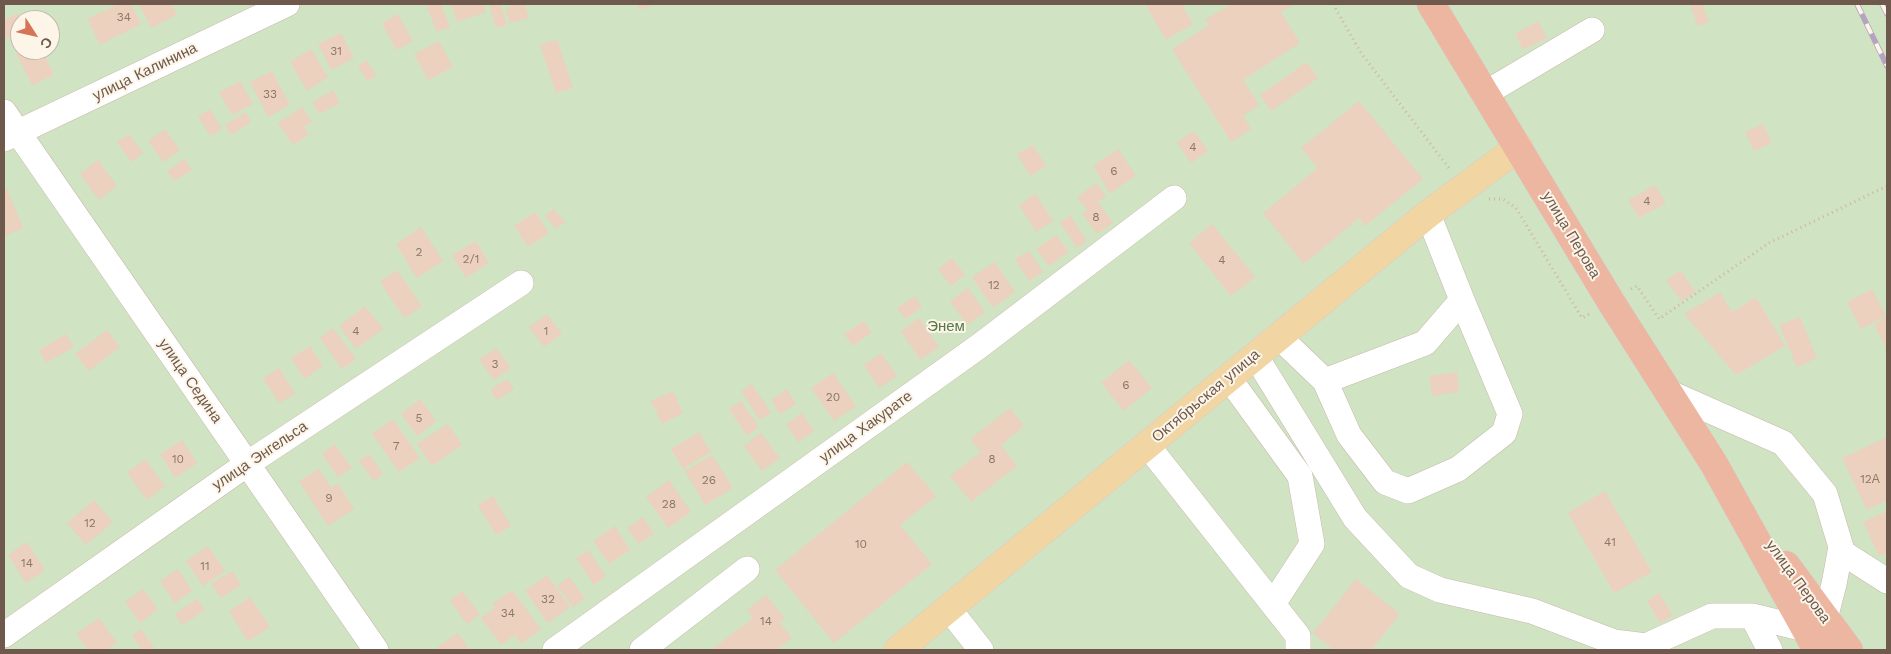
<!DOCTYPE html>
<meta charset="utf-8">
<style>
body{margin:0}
#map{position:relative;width:1891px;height:654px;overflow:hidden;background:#f9f1e3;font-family:"Work Sans",sans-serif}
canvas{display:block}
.frame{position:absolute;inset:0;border:5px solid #6e594c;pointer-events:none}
.north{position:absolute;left:10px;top:10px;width:50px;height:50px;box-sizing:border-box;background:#fcf5e8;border:1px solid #c3b7aa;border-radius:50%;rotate:125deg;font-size:14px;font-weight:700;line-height:20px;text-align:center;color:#6e594c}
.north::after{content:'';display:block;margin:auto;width:18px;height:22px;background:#d57456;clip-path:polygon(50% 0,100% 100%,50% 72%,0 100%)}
</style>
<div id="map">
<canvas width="1891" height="654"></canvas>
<div class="frame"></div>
<div class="north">С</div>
</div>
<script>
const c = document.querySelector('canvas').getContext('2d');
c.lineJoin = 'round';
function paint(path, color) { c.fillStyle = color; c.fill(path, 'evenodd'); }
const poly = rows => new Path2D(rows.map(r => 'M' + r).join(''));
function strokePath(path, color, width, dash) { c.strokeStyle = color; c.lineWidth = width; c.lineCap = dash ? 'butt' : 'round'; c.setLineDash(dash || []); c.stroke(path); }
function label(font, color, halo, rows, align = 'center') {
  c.font = font + ' "Work Sans",sans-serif'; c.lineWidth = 4; c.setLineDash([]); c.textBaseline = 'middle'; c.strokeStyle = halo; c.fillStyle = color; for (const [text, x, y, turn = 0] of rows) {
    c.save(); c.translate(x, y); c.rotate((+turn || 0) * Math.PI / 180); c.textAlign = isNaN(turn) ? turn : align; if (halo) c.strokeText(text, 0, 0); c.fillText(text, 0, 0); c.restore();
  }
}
paint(poly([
 [4,4,1887,4,1887,650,4,650],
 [20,20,50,20,50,50,20,50]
]), '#d0e4c3');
paint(poly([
 [119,4,131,4,141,24,100,45,87,19],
 [139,4,172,4,177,15,151,28],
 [430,4,441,4,450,27,437,32,426,5],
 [451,4,483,4,486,12,457,22],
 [489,4,501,4,507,25,496,28],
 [510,4,525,4,529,18,510,23,506,9,511,7],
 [637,4,652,4,652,6,639,10],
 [1150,4,1182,4,1193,24,1166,40,1146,6],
 [1231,4,1295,4,1281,12,1300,43,1243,80,1259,105,1243,116,1251,129,1231,142,1172,49,1209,25,1205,20],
 [1693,4,1702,4,1709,22,1698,26,1690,5],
 [18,13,22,20,20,20,20,31,4,40,4,20],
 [398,14,413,41,396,50,382,23],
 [1538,21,1547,38,1523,50,1515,34],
 [341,33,354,58,331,70,318,44],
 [557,39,573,88,556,93,540,45],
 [439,41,453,67,428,80,414,54],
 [20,49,42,50,54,75,32,85,15,51],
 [311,49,328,77,307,91,290,62],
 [367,60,376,76,367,81,358,66],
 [1307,62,1318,78,1271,111,1260,95],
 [272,71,290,105,268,117,250,82],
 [240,81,253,104,232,115,219,92],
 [333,90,340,103,319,114,313,102],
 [1359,101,1423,179,1365,226,1359,218,1304,264,1263,213,1318,168,1301,148],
 [302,107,312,122,304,127,309,134,293,145,278,123],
 [210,109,222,129,210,136,198,116],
 [246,112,251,122,231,135,225,125],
 [1763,124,1772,143,1754,151,1745,132],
 [165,129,180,150,163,162,148,141],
 [1194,131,1208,151,1191,163,1177,142],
 [129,134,143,153,131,162,117,142],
 [1033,145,1046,166,1030,176,1017,154],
 [1118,149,1136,176,1110,193,1093,166],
 [185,159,192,170,174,181,167,171],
 [98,160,117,186,99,200,80,174],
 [1097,183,1106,196,1098,202,1113,223,1097,234,1082,213,1087,210,1077,197],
 [1655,185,1666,203,1639,218,1628,200],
 [7,189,23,228,4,236,4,191],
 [1036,194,1053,221,1036,232,1019,205],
 [554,209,565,222,556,229,545,215],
 [535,212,549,233,528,247,514,226],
 [1070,215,1087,241,1077,248,1060,222],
 [1212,224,1255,277,1231,296,1189,243],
 [421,227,443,261,417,278,396,244],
 [1056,235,1069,252,1049,266,1036,249],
 [476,241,489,263,466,278,452,255],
 [1029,251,1043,272,1029,281,1015,259],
 [952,258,965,275,951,286,938,269],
 [995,262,1015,292,993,308,972,277],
 [397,270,422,306,404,318,380,282],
 [1681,270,1695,292,1681,301,1666,280],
 [968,288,985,312,967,325,950,301],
 [1872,289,1886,316,1861,329,1847,302],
 [1720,292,1732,312,1756,297,1785,346,1736,375,1684,314],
 [915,296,922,307,905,319,897,308],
 [365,306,383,329,356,349,339,326],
 [547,314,562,334,544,347,529,327],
 [1800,317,1817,358,1797,367,1779,325],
 [1887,317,1887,350,1874,324],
 [919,318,939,347,920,360,901,331],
 [864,321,872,332,853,346,844,334],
 [333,328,356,359,342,369,320,338],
 [107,330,120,347,89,371,75,354],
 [66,334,74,347,46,363,39,350],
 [310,346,323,366,304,379,291,358],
 [496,348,511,368,494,380,479,360],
 [881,353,897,376,879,388,864,365],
 [1129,360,1152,388,1124,411,1101,383],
 [279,368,295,394,279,403,263,378],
 [1457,372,1459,392,1432,396,1429,376],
 [833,373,856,406,834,421,811,388],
 [507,379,514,389,497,400,490,390],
 [752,384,771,413,760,420,741,391],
 [787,389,796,404,780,414,771,400],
 [673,391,683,413,662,424,651,401],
 [420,399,436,421,417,436,401,414],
 [741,401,759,427,747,436,729,409],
 [1010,408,1024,426,1001,445,1017,466,971,502,950,476,981,452,970,439],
 [802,413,814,431,798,442,786,424],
 [393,419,420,458,399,472,372,434],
 [448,424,462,445,432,466,417,444],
 [699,432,711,452,683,469,671,449],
 [761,433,780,458,762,471,744,446],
 [1887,437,1887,500,1867,510,1842,458],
 [182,440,197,463,175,478,160,454],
 [335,444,352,468,338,477,322,454],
 [369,454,383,474,374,481,359,461],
 [712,455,733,488,705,505,685,471],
 [145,459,165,486,147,500,127,473],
 [907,462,936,496,900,525,932,564,834,643,775,570],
 [319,469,331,488,338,483,354,509,328,526,299,481],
 [669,480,691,512,668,528,646,497],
 [1605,491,1652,572,1614,593,1568,513],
 [493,496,511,526,496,535,478,505],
 [94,500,113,522,86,545,67,523],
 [1887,511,1887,552,1879,556,1863,522],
 [643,517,654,534,639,544,627,528],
 [615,526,630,550,609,564,593,541],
 [27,542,45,570,26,583,8,555],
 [208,546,225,571,203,586,186,561],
 [588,550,606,576,594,585,576,558],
 [178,569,192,591,175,603,160,581],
 [232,571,241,585,221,598,211,584],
 [547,575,570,607,548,623,525,591],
 [569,577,585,598,573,607,557,586],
 [1356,579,1400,614,1371,650,1334,650,1313,633],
 [143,589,158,609,140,623,125,602],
 [512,590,541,629,521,644,515,635,501,645,481,618,495,608,492,604],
 [462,591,480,614,467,624,450,601],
 [1659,593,1673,615,1660,623,1647,601],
 [766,595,785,619,780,623,792,638,776,650,711,650,753,618,747,610],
 [250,597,270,627,248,641,229,611],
 [197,599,205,610,182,625,175,614],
 [99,618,117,643,106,650,88,650,76,634],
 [141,629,154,647,149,650,142,650,132,636],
 [458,633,470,650,434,650]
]), '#ebd1be');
const minor = poly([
 [1486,93,1592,30],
 [4,112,376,650],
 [4,139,287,4],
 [1278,336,1325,381,1425,343,1462,300,1428,214],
 [1255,355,1355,518,1409,576,1440,590,1532,611,1614,642,1646,646,1712,616,1752,616,1805,629],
 [1228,377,1300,476,1312,544,1273,604],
 [1325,381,1349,435,1385,482,1408,491,1458,469,1504,433,1510,414,1462,300],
 [1670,393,1783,443,1825,494,1841,547,1834,584,1825,619],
 [1147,445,1298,636,1298,650],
 [1840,551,1887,581],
 [949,609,981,650],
 [1752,616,1770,650],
 [4,635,247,464,521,283],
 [555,650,978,347,1174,198],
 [642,650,747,569]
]);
const major = poly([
 [898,650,1428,214,1519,147]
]);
const highway = poly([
 [1431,4,1611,302,1714,464,1817,650],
 [1786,565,1849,650]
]);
strokePath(minor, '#c8b9ab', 26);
strokePath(major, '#d6d1cd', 29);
strokePath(highway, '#d6d1cd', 29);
strokePath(poly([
 [1333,4,1361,53,1449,168],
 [1489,199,1503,199,1516,208,1582,318,1591,313],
 [1631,289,1637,286,1659,319,1769,243,1887,186]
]), '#cfb4a2', 3, [1, 4]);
strokePath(minor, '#fff', 25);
strokePath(major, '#f1d5a2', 28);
strokePath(highway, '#ecb6a1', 28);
const rail = poly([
 [1857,4,1887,66],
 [1882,4,1887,14]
]);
strokePath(rail, '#b4a4c0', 5.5);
strokePath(rail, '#fcf5e8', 4, [11]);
label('12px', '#8d7768', null, [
 ["34",124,17],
 ["31",336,51],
 ["33",270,94],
 ["4",1193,147],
 ["6",1114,171],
 ["4",1647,201],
 ["8",1096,217],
 ["2",419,252],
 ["2/1",471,259],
 ["4",1222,260],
 ["12",994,285],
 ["4",356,331],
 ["1",546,331],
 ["3",495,364],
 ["6",1126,385],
 ["20",833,397],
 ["5",419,418],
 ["7",396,446],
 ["10",178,459],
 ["8",992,459],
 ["12А",1870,479],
 ["26",709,480],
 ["9",329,498],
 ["28",669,504],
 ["12",90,523],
 ["41",1610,542],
 ["10",861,544],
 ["14",27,563],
 ["11",205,566],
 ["32",548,599],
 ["34",508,613],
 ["14",766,621]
]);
label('15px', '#6e594c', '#fcf5e8', [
 ["улица Калинина",145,72,-26],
 ["улица Перова",1571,235,59],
 ["улица Седина",190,381,55],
 ["Октябрьская улица",1206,396,-40],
 ["улица Хакурате",866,427,-36],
 ["улица Энгельса",260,456,-34],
 ["улица Перова",1798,582,54]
]);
label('15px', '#557849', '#fcf5e8', [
 ["Энем",946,327]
]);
</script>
